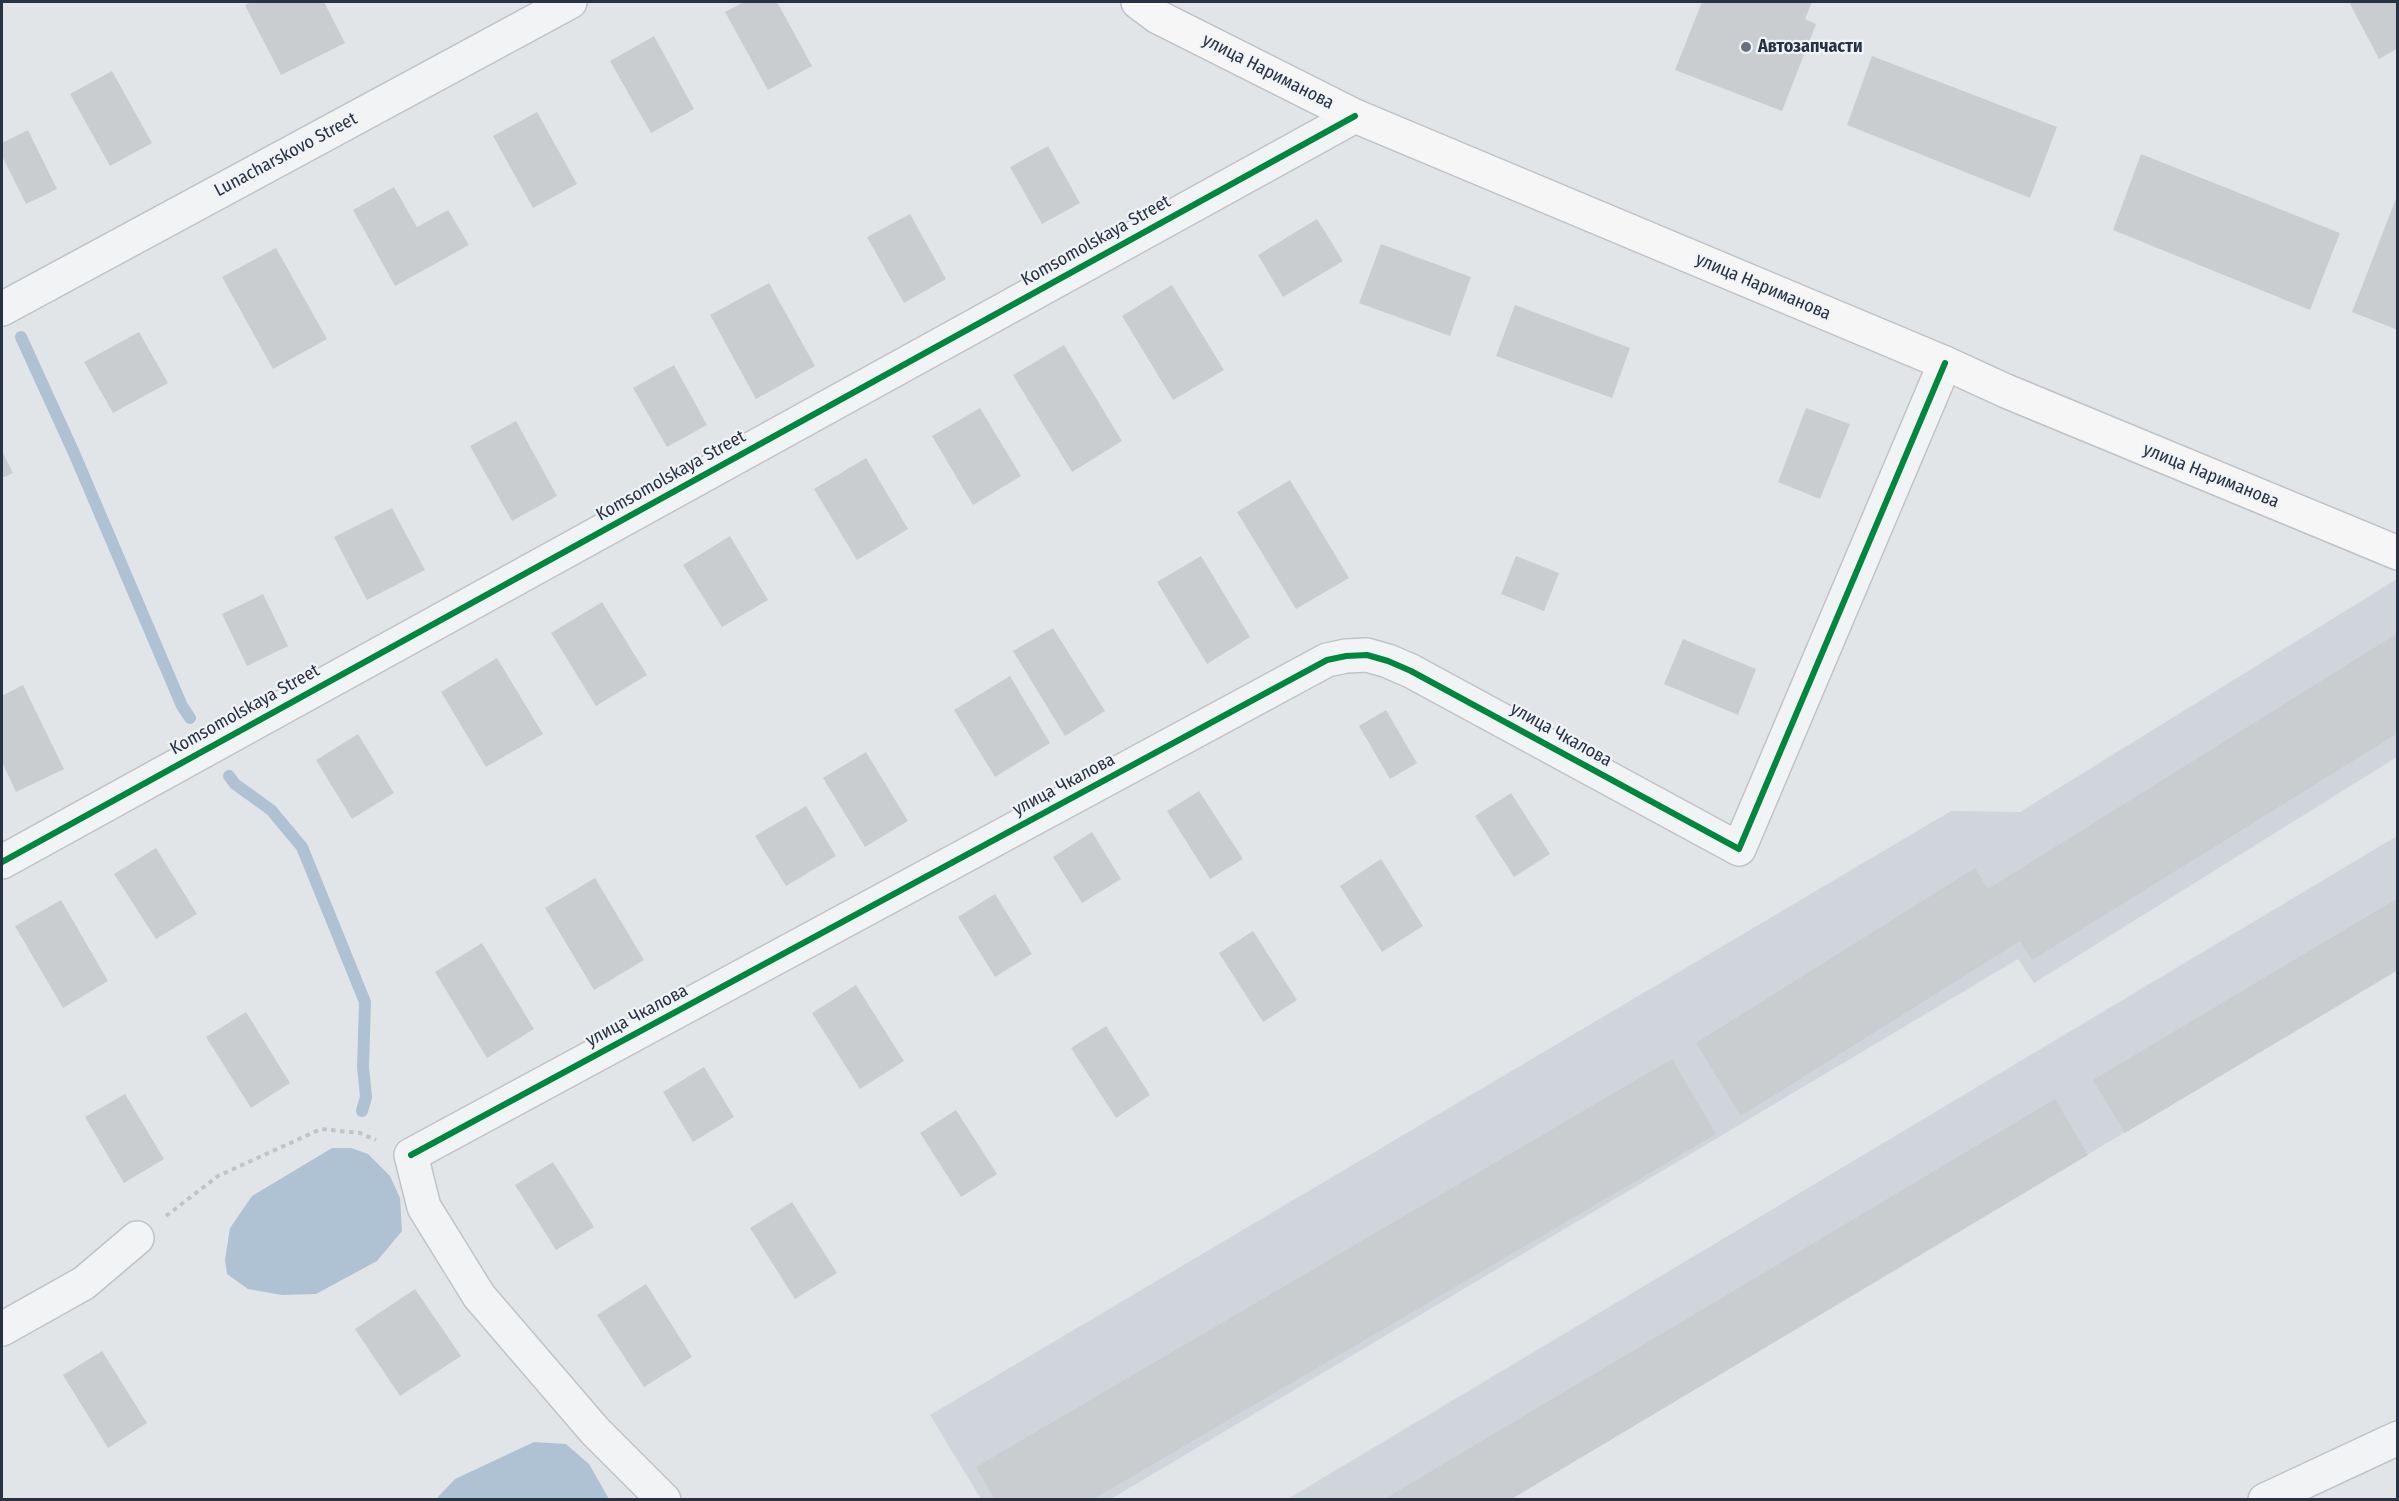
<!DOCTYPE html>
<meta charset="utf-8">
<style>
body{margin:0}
#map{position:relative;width:2399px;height:1501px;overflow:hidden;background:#e2e5e8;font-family:"Fira Sans Condensed",sans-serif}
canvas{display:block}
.frame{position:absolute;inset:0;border:3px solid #273242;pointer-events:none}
</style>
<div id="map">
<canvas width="2399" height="1501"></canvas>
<div class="frame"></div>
</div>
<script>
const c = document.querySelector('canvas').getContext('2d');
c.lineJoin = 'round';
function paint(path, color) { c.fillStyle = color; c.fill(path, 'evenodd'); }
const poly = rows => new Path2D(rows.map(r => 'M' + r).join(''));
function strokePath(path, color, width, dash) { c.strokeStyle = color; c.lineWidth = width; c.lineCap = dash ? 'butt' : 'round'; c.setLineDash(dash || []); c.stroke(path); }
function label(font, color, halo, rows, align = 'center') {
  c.font = font + ' "Fira Sans Condensed",sans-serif'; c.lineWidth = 4.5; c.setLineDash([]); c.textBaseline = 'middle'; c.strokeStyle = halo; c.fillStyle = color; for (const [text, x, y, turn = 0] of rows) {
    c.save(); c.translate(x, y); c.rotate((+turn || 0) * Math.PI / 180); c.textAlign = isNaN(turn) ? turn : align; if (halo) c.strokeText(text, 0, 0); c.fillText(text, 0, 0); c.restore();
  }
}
paint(poly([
 [2397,579,2397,757,2034,983,2018,959,1111,1499,981,1499,930,1415,1951,811,2020,812],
 [2397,836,2397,970,1510,1499,1286,1500]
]), '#d0d4db');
paint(poly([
 [332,1148,351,1148,368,1154,390,1176,400,1198,402,1231,377,1261,316,1294,282,1295,248,1289,227,1274,225,1260,230,1228,252,1196],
 [534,1442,566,1444,589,1464,609,1499,436,1499,455,1479]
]), '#aec2d4');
strokePath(poly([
 [21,337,74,453,182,706,190,718],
 [229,776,235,784,271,810,302,847,365,1002,363,1067,366,1097,362,1111]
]), '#aec2d4', 12);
paint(poly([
 [251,2,324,2,345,43,281,75,245,5],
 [744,2,777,2,812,66,768,90,725,12],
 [1702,2,1812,2,1805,19,1816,24,1782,111,1675,70],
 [2349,2,2398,2,2398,48,2379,59],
 [654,36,694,109,651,133,610,61],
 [1872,56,2057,127,2030,198,1847,125],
 [112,71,152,143,110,166,70,94],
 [537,112,577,184,533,208,493,136],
 [28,130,57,189,26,204,2,156,2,143],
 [1048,146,1080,203,1042,224,1010,167],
 [2141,154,2340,233,2310,310,2113,230],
 [394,187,417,227,448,210,469,245,395,286,353,210],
 [2397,196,2398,196,2398,330,2352,312],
 [910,214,946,279,904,303,867,237],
 [1317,219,1343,261,1283,297,1258,255],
 [1381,244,1471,277,1450,336,1359,303],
 [276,248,327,339,273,369,222,277],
 [769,283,815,366,756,399,710,315],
 [1172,285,1224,370,1173,400,1122,316],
 [1515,305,1630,348,1612,398,1496,356],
 [139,332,168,383,113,413,84,362],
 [1064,345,1122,441,1072,472,1013,375],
 [674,365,707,425,667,447,633,388],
 [980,408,1021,476,973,505,932,436],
 [1806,408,1850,424,1820,499,1778,482],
 [516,421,557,496,512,521,470,446],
 [2,451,13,473,2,478],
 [866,458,908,529,857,560,814,489],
 [1290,480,1349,578,1296,609,1237,512],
 [392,508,425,570,367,600,334,537],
 [730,536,768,600,722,627,683,565],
 [1201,556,1250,637,1207,664,1157,582],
 [1516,556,1559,573,1544,611,1501,594],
 [263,594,288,646,247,666,222,614],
 [602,602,647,675,596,706,551,633],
 [1053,628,1105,711,1065,736,1013,651],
 [2398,633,2398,733,2032,960,2020,941,1741,1116,1696,1043,1975,868,1988,889],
 [1683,639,1756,669,1738,715,1664,684],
 [497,658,543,734,486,767,441,692],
 [1010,676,1050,743,995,777,954,710],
 [23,685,64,769,16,792,2,762,2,696],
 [1386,710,1417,763,1390,779,1359,726],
 [358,734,394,793,352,819,316,760],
 [866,752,908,821,865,847,823,778],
 [1199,791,1243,859,1210,879,1167,811],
 [1511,793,1550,854,1514,877,1475,816],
 [806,806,836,856,786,886,755,836],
 [1092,832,1121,879,1082,903,1053,857],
 [156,848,197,914,156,939,114,874],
 [1381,859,1423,926,1382,952,1340,886],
 [595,878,644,960,594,990,545,908],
 [995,894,1032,954,995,977,958,917],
 [2398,898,2398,970,2125,1133,2093,1080],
 [61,900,108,981,63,1008,15,926],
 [1253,931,1297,1000,1263,1022,1219,953],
 [482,943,534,1029,487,1058,435,972],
 [856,985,904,1061,860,1089,812,1013],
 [246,1012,290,1083,251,1108,206,1037],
 [1106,1026,1150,1095,1116,1118,1071,1048],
 [1672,1059,1716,1134,1092,1500,995,1500,976,1467],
 [704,1067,734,1117,693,1142,663,1092],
 [125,1094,164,1159,124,1183,85,1117],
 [2055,1099,2088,1155,1510,1500,1383,1500],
 [956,1110,997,1174,961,1197,920,1133],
 [553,1162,594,1227,556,1250,515,1185],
 [792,1202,837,1273,795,1299,750,1228],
 [646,1284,692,1357,644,1387,597,1315],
 [415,1289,461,1356,400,1396,355,1329],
 [102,1351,147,1423,108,1448,63,1375]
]), '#cacdd0');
const minor = poly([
 [2,309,570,2],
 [2,862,1355,116],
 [2,1329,84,1283,137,1238],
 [664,1500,595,1431,479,1296,424,1207,411,1155,1327,660,1346,656,1367,655,1388,661,1411,671,1739,849,1945,363],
 [2265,1500,2398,1438]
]);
const major = poly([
 [1138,2,1158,17,1355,116,1945,363,2006,391,2398,553]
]);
strokePath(minor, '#c0c3c6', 36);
strokePath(major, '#bec1c5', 36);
strokePath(poly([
 [166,1216,218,1176,321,1129,360,1133,376,1140]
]), '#c1c3c8', 4, [4.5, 4.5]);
strokePath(minor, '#f2f3f4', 33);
strokePath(major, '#f6f6f7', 33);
strokePath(poly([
 [2,862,1355,116],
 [411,1155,1327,660,1346,656,1367,655,1388,661,1411,671,1739,849,1945,363]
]), '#00873e', 6);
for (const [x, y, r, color] of [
 [1746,47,6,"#68717c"]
]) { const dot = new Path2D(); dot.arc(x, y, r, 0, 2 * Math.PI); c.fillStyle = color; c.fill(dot); strokePath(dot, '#f0f3f7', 2); }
label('bold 18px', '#273242', '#f0f3f7', [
 ["Автозапчасти",1758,47]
], 'left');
label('18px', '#273242', '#f0f3f7', [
 ["улица Нариманова",1268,72,27],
 ["Lunacharskovo Street",286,155,-28],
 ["Komsomolskaya Street",1096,241,-29],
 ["улица Нариманова",1763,287,23],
 ["Komsomolskaya Street",671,476,-29],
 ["улица Нариманова",2211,476,22],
 ["Komsomolskaya Street",245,710,-29],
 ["улица Чкалова",1561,735,29],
 ["улица Чкалова",1064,785,-28],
 ["улица Чкалова",637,1016,-28]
]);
</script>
